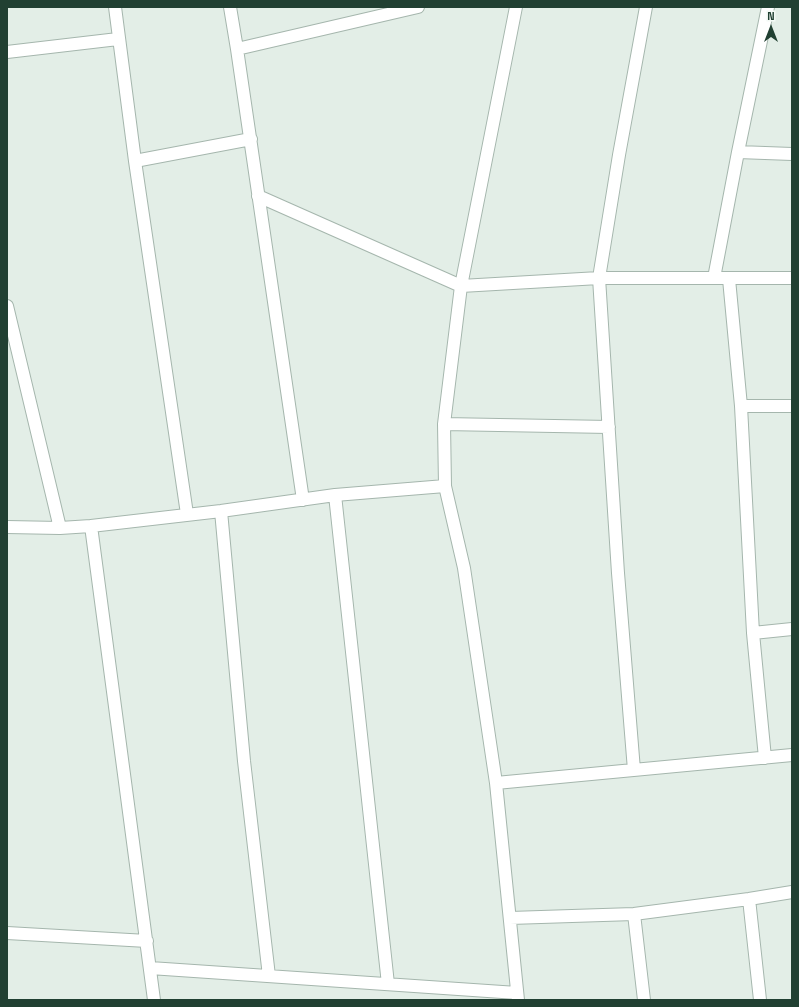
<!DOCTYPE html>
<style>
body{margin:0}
#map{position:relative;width:799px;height:1007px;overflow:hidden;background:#e3eee7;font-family:"Space Grotesk",sans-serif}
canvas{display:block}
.frame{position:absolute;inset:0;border:8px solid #214032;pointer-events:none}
.north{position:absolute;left:751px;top:8px;width:40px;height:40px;-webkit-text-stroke:3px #f4faf6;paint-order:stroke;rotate:0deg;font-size:11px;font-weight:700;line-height:16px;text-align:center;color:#214032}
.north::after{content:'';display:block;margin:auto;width:14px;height:18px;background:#214032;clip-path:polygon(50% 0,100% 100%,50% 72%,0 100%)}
</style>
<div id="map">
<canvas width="799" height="1007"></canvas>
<div class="frame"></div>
<div class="north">N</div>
</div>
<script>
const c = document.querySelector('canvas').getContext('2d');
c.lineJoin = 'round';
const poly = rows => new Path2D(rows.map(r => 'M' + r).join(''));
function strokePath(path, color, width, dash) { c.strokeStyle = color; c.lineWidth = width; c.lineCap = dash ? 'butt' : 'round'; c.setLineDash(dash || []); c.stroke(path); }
const street = poly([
 [115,7,135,161,187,514],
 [230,7,237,49,303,500],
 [516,7,461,286,444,424,445,486,464,568,496,783,518,1000],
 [237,49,418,7],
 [7,52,118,39],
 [738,152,792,154],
 [135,161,251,139],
 [258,196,461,286,599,278,792,278],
 [714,278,738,152,768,7],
 [729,279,741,406,753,633,765,758],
 [7,306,60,528],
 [741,406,792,406],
 [444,424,609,427],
 [335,495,388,984],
 [221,511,244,761,269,976],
 [91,526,154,1000],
 [7,527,60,528,91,526,221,511,335,495,445,486],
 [753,633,792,629],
 [634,770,618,573,599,278,619,155,646,7],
 [496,783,792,755],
 [749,899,760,1000],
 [634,914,644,1000],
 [510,918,634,914,749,899,792,892],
 [7,933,147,941],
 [150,968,517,993]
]);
strokePath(street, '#a5b6ad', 14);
strokePath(street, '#fff', 12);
</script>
